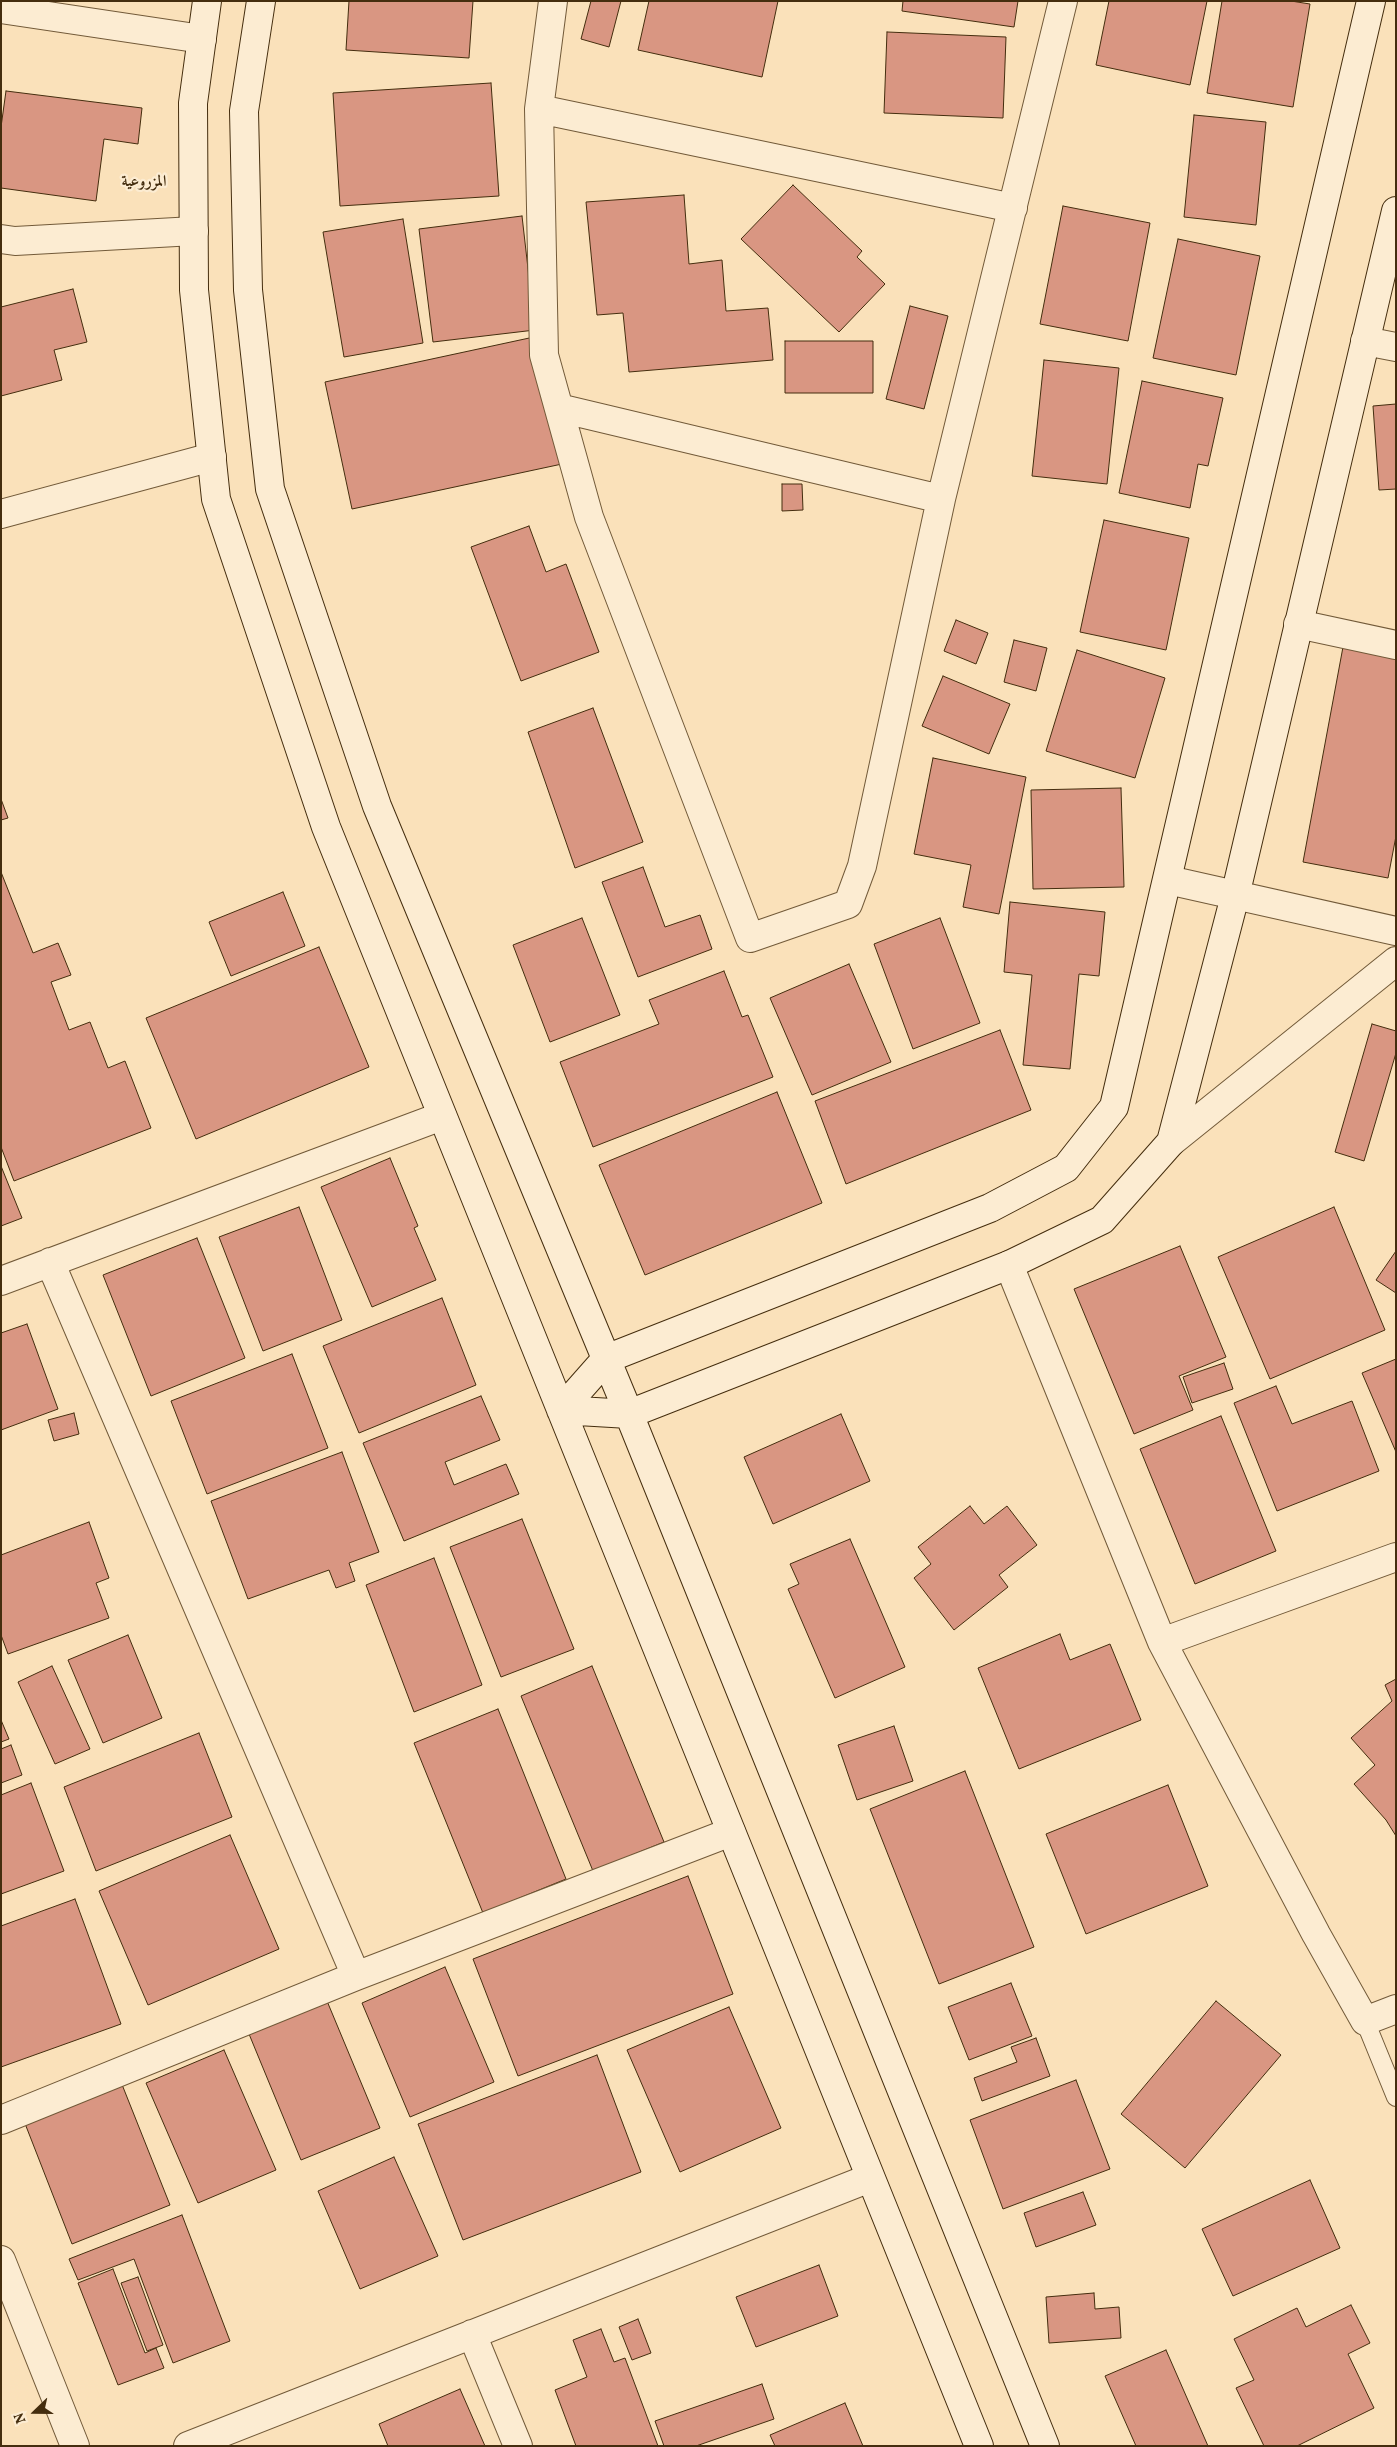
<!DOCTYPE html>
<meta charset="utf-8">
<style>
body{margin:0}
#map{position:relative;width:1397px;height:2447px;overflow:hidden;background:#fae1ba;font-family:Vollkorn,serif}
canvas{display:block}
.frame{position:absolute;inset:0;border:2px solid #442d0e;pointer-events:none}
.north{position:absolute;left:10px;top:2387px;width:50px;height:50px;-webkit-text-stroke:4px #fcecd2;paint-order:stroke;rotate:248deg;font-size:14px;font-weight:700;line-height:20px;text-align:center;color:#442d0e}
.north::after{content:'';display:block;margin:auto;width:18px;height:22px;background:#442d0e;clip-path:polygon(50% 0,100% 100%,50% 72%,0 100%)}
</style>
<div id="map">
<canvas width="1397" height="2447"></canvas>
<div class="frame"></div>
<div class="north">N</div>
</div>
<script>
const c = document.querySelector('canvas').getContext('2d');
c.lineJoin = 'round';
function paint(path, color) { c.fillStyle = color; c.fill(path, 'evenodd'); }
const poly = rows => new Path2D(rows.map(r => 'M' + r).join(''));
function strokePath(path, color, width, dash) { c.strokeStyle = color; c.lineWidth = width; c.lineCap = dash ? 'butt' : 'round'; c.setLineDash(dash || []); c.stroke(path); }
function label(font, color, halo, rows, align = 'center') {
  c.font = font + ' Vollkorn,Amiri,serif'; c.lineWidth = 4.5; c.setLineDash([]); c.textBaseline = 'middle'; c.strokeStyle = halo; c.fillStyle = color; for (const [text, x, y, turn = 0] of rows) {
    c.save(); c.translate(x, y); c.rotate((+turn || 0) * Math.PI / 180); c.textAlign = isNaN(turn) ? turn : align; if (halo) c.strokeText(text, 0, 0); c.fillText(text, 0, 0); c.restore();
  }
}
const building = poly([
 [349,1,473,1,469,58,346,50,349,1],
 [591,1,621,1,609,47,581,39,591,1],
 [649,1,778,1,762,77,638,50,649,1],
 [903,1,1018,1,1014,27,902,11,903,1],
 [1109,1,1207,1,1190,85,1096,65,1109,1],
 [1222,1,1291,1,1310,4,1293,107,1207,93,1222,1],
 [887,32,1006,37,1003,118,884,113,887,32],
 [491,83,499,196,340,206,333,93,491,83],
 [6,91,142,108,138,144,104,139,96,201,1,188,1,127,6,91],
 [1194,115,1266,122,1256,225,1184,217,1194,115],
 [793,185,862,251,857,257,885,284,839,332,741,239,793,185],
 [684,195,689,264,722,260,726,311,768,308,773,360,629,372,623,313,597,315,586,202,684,195],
 [1063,206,1150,223,1128,341,1040,324,1063,206],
 [522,216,535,330,433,342,419,229,522,216],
 [403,219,423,343,344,357,323,232,403,219],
 [1178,239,1260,256,1236,375,1153,358,1178,239],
 [73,289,87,342,54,350,62,380,1,396,1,307,73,289],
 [910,306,948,316,924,409,886,399,910,306],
 [534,337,562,464,352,509,325,382,534,337],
 [785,341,873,341,873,393,785,393,785,341],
 [1044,360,1119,368,1107,484,1032,476,1044,360],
 [1142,381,1223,398,1208,466,1198,464,1190,508,1119,493,1142,381],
 [1396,404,1396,489,1379,490,1373,406,1396,404],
 [782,484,802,484,803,510,782,511,782,484],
 [1104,520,1189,538,1166,650,1080,632,1104,520],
 [529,526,546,572,566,564,599,652,521,681,471,547,529,526],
 [956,620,988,633,976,664,944,651,956,620],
 [1014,640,1047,648,1036,691,1004,682,1014,640],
 [1343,647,1396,657,1396,836,1388,878,1303,862,1343,647],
 [1077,650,1165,678,1135,778,1046,751,1077,650],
 [943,676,1010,704,989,754,922,726,943,676],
 [593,708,643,842,575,868,528,732,593,708],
 [933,758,1026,777,999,914,963,907,971,865,914,854,933,758],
 [1121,788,1124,887,1033,889,1031,790,1121,788],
 [1,799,8,818,1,820,1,799],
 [643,867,665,927,700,915,712,949,638,977,602,882,643,867],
 [1,872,33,953,58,943,71,975,51,982,69,1030,90,1022,108,1068,125,1061,151,1128,14,1181,1,1147,1,872],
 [283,892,305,946,231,976,209,922,283,892],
 [1010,902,1105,912,1099,976,1079,974,1070,1069,1023,1065,1032,975,1004,972,1010,902],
 [582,918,620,1015,550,1042,513,945,582,918],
 [940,918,980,1023,913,1049,874,944,940,918],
 [319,947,369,1067,196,1139,146,1018,319,947],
 [849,964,891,1062,812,1095,770,998,849,964],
 [724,971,742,1017,748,1015,773,1077,593,1147,560,1062,659,1024,649,1000,724,971],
 [1372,1024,1396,1031,1396,1053,1364,1161,1335,1152,1372,1024],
 [1000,1030,1031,1110,846,1184,815,1101,1000,1030],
 [777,1092,822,1203,645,1275,599,1165,777,1092],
 [390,1158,418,1226,414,1228,436,1280,372,1307,321,1187,390,1158],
 [1,1166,22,1218,1,1226,1,1166],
 [299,1207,342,1320,263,1351,219,1237,299,1207],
 [1334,1207,1385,1330,1270,1379,1218,1257,1334,1207],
 [197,1238,245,1358,151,1396,103,1275,197,1238],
 [1180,1246,1226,1357,1179,1376,1193,1410,1134,1434,1074,1289,1180,1246],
 [1396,1251,1396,1293,1376,1280,1396,1251],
 [442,1298,476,1385,359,1433,323,1346,442,1298],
 [27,1324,58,1409,1,1430,1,1333,27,1324],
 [292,1354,328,1448,207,1494,171,1401,292,1354],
 [1396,1359,1396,1452,1362,1373,1396,1359],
 [1224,1363,1233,1389,1192,1403,1183,1377,1224,1363],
 [1276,1386,1292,1424,1352,1401,1379,1471,1277,1511,1234,1403,1276,1386],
 [481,1396,500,1440,445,1462,454,1485,506,1464,519,1494,404,1541,363,1443,481,1396],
 [74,1413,79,1434,54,1441,48,1420,74,1413],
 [841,1414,870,1481,773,1524,744,1457,841,1414],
 [1221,1416,1276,1551,1195,1584,1140,1449,1221,1416],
 [342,1452,379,1552,349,1563,355,1581,336,1588,329,1570,248,1599,211,1501,342,1452],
 [970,1506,984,1524,1007,1506,1037,1545,999,1575,1008,1587,954,1630,914,1578,931,1564,918,1547,970,1506],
 [522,1519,574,1649,501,1677,450,1547,522,1519],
 [89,1522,109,1578,96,1583,109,1618,8,1654,1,1635,1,1555,89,1522],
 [850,1539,905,1667,835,1698,788,1589,799,1584,790,1564,850,1539],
 [434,1558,482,1685,414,1712,366,1585,434,1558],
 [1060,1634,1070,1660,1110,1644,1141,1720,1019,1769,978,1668,1060,1634],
 [128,1635,162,1718,103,1743,68,1660,128,1635],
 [52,1666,90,1749,55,1764,18,1682,52,1666],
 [592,1666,664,1842,593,1871,521,1696,592,1666],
 [1396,1679,1396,1836,1386,1820,1354,1784,1375,1765,1351,1738,1392,1701,1385,1685,1396,1679],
 [498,1709,566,1879,483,1913,414,1743,498,1709],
 [1,1720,9,1739,1,1742,1,1720],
 [894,1726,913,1781,857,1800,838,1745,894,1726],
 [199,1733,232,1817,96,1871,64,1787,199,1733],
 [11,1745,22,1775,1,1783,1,1749,11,1745],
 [965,1771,1034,1947,939,1984,870,1809,965,1771],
 [31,1783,64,1871,1,1894,1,1795,31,1783],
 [1168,1785,1208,1886,1086,1934,1046,1834,1168,1785],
 [230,1835,279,1949,148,2005,99,1891,230,1835],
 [688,1876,733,1994,518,2076,473,1959,688,1876],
 [75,1899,121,2024,1,2067,1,1926,75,1899],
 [445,1967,494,2082,410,2117,362,2003,445,1967],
 [1011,1983,1032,2036,969,2060,948,2007,1011,1983],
 [327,2001,380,2128,301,2160,249,2034,327,2001],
 [1216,2001,1281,2055,1185,2168,1121,2114,1216,2001],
 [729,2007,781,2128,680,2172,627,2050,729,2007],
 [1036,2038,1050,2076,982,2101,974,2078,1017,2062,1011,2047,1036,2038],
 [224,2050,276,2170,198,2203,146,2083,224,2050],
 [597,2055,641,2172,463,2240,418,2124,597,2055],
 [1076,2080,1110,2169,1003,2209,970,2120,1076,2080],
 [121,2082,170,2205,72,2244,24,2121,121,2082],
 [394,2157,438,2256,360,2289,318,2191,394,2157],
 [1310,2180,1340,2248,1233,2296,1202,2229,1310,2180],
 [1083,2192,1096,2225,1036,2247,1024,2213,1083,2192],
 [182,2215,230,2341,173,2363,134,2259,78,2280,69,2259,182,2215],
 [819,2265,838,2316,756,2347,736,2297,819,2265],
 [113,2269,145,2353,156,2348,164,2368,118,2385,78,2283,113,2269],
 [138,2277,163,2345,147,2351,121,2283,138,2277],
 [1094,2293,1095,2309,1119,2307,1121,2338,1049,2343,1046,2297,1094,2293],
 [1351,2305,1370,2343,1348,2354,1374,2408,1297,2446,1264,2446,1236,2388,1254,2380,1234,2339,1297,2308,1306,2327,1351,2305],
 [638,2319,651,2353,632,2360,619,2327,638,2319],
 [601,2329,614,2362,625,2358,658,2446,576,2446,555,2390,587,2377,573,2340,601,2329],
 [1166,2350,1208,2446,1136,2446,1105,2376,1166,2350],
 [762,2384,774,2419,696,2446,664,2446,655,2421,762,2384],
 [460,2389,485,2446,388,2446,379,2424,460,2389],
 [845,2403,863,2446,775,2446,770,2435,845,2403]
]);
paint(building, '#d99682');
strokePath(building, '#442d0e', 1);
const lane = poly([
 [1365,2021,1396,2097]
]);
const street = poly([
 [553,1,539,109,544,355,589,517,750,938,848,904,862,866,941,499,1063,1],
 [1,9,202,39],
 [539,109,1013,208],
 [1,239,15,241,194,231],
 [1365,341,1396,347],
 [559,408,941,499],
 [1,514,212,457],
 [1298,624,1396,645],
 [1168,880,1396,931],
 [1171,1142,1396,961],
 [50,1262,356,1976],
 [1009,1265,1162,1642,1316,1934,1365,2021,1396,2009],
 [1,1281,442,1116],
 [1162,1642,1396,1557],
 [1,2120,356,1976,731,1832],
 [1,2260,75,2446],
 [472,2334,518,2446],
 [188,2446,870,2178]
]);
const secondary = poly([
 [207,1,193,103,194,290,216,499,326,827,979,2446],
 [261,1,244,111,248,290,270,489,377,806,629,1414,1045,2446],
 [561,1410,606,1359,990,1208,1066,1168,1114,1107,1371,1],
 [561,1410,629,1414,1009,1265,1102,1220,1171,1142,1235,896,1396,211]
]);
strokePath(lane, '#725a39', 20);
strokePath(street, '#725a39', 30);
strokePath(secondary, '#442d0e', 30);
strokePath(lane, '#fcecd2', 18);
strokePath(street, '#fcecd2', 28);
strokePath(secondary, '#fcecd2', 28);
label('bold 16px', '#442d0e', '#fcecd2', [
 ["المزروعية",144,183]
]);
</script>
